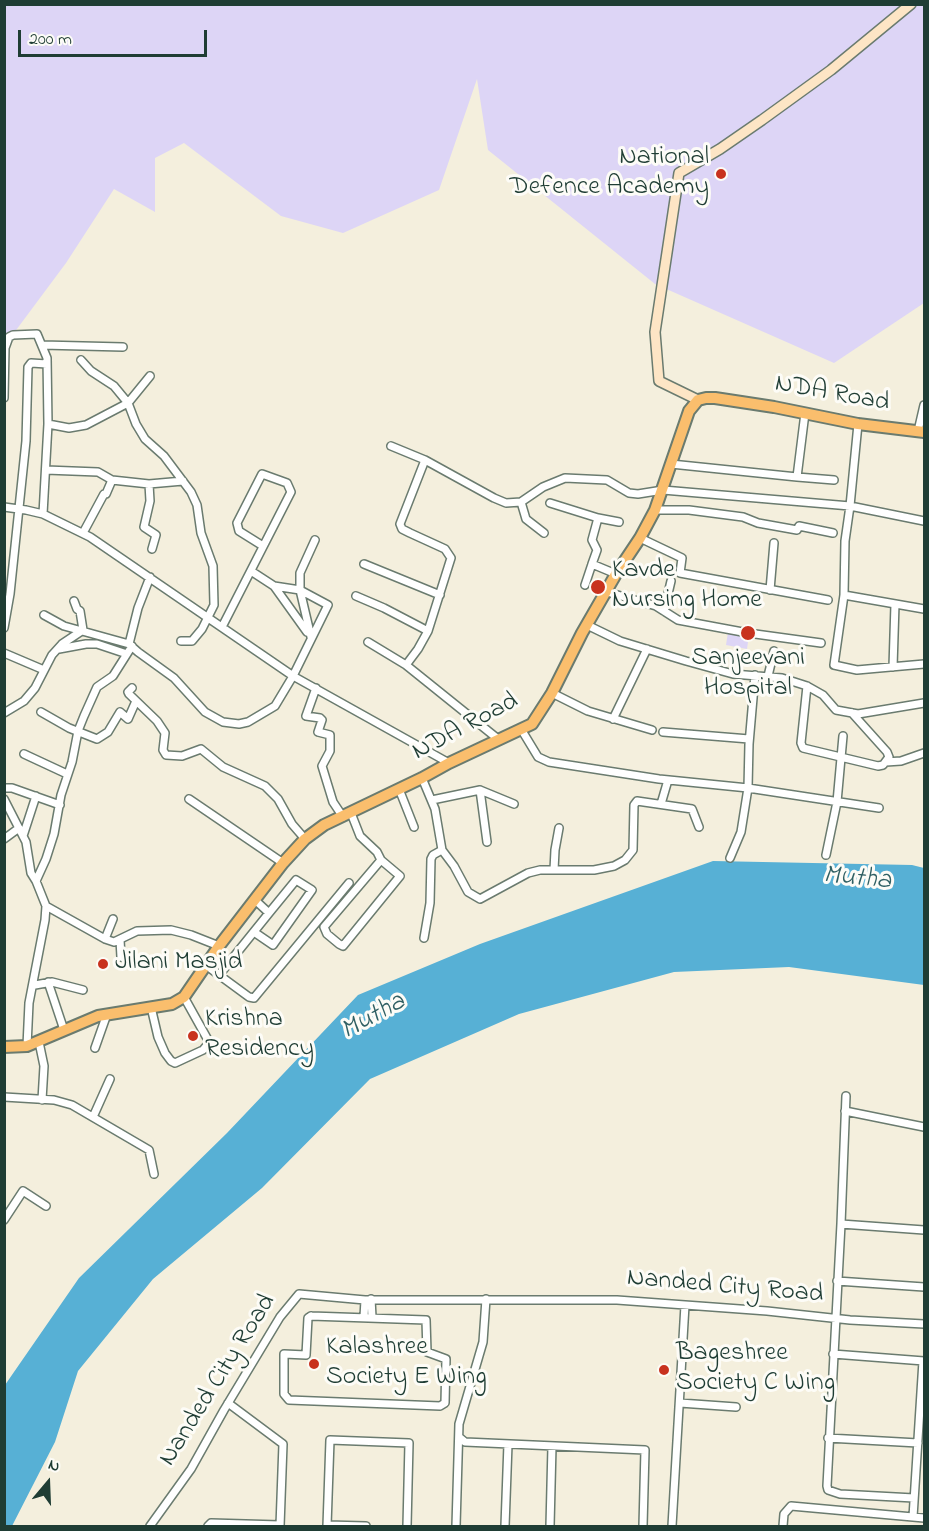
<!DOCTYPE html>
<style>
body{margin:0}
#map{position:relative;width:929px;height:1531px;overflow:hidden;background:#f4efdd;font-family:"Indie Flower",sans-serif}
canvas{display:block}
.frame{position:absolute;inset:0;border:6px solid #1f3d34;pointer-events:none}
.north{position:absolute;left:18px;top:1453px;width:60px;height:60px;-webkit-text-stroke:4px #fdfcf7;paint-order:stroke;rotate:19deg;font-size:16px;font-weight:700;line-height:24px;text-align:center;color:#1f3d34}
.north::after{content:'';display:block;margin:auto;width:21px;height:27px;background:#1f3d34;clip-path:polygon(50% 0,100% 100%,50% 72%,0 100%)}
.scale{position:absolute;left:18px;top:30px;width:189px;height:27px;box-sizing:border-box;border:3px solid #1f3d34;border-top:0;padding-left:8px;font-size:18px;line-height:21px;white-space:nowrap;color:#1f3d34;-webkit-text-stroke:4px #fdfcf7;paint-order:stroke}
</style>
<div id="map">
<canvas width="929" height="1531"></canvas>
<div class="frame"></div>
<div class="north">N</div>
<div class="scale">200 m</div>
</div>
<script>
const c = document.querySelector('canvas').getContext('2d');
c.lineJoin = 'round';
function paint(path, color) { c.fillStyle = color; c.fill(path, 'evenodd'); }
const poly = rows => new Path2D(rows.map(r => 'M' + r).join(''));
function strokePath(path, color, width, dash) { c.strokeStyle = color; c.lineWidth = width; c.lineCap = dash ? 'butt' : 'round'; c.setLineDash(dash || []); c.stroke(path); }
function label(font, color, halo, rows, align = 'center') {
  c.font = font + ' "Indie Flower",sans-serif'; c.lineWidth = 6; c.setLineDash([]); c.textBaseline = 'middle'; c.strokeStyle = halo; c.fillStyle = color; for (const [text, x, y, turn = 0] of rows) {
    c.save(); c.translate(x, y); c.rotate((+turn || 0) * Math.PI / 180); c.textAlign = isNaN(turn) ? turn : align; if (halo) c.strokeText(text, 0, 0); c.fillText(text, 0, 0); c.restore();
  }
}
paint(poly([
 [5,5,924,5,924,303,834,363,655,284,488,150,477,79,439,190,343,233,281,216,184,143,155,158,155,212,114,189,66,263,5,345],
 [728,632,749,635,747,649,726,645]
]), '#ddd5f6');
paint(poly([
 [713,861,912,865,924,868,924,985,789,967,674,972,519,1014,370,1079,262,1188,153,1279,78,1371,55,1442,12,1526,5,1526,5,1385,79,1278,227,1133,358,995,480,944]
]), '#57b0d5');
const street = poly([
 [42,345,123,347],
 [81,360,91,371,114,386,128,403,136,424,145,439,164,456,191,492,197,505,201,533,213,566,214,605,202,629,192,641,181,641],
 [4,398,5,348,9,337,13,335,37,334,47,358,48,424,43,514],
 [48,424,69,428,86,425,128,403,150,376],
 [858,424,850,506,924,521],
 [918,431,924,405],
 [391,446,425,460],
 [671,464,797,477,805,413],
 [46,470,98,472,112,480,149,484,183,481],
 [797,477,834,480],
 [149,484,150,501,144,527,156,535,152,549],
 [521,502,526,519,544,533],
 [550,503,598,518,592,540,597,550,592,564],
 [4,507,26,510,43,514,90,537,293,676,449,763],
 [655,510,689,510,743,517,758,523,797,530,799,526,833,533],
 [598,518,619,522],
 [83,533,104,494,106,494,112,480],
 [640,538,682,558,680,573,828,600],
 [364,564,440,595],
 [251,571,274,586,307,632],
 [585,585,592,564,616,574],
 [770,590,774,543],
 [607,592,656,606,678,620,748,633,821,643],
 [844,595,924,609],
 [356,596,384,608,428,631],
 [664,611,671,581],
 [44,615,64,626,129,644,138,608,150,577],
 [587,625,620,641,686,661,733,674,782,678,807,686,823,695,836,710,858,714,924,703],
 [222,627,291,492,287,483,262,474,237,523,239,531,263,546],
 [4,628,10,594,26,441,28,367,31,363,47,364],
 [311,637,300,590,300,573,315,540],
 [368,642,406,665],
 [129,644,138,652,174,678,205,712,223,722,239,724,248,722,275,706,293,676,328,605,300,590,274,586],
 [59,649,86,644,97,644,127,654],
 [4,653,44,670],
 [893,667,895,604],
 [768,676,774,651],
 [807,686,801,743,803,748,878,766,883,765,889,757,887,752,852,713],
 [132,688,128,692,129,694,157,721,165,733,163,750,166,755,182,756,201,749,223,767,265,786,278,799,292,824,305,839],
 [316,688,306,716,320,718,322,720,318,732,330,735,330,751,322,766,333,802,343,817],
 [552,693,588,711,652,730],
 [41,712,69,728,97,739,108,732,120,712,128,719,136,701],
 [4,713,24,701,35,688,52,655,62,644,83,630,80,611,77,609,74,601],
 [613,719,647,649],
 [521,729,538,757,549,762,659,779,748,788,879,808],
 [663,732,749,739],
 [498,739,406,665,418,649,428,631,451,558,445,549,410,533,402,529,400,524,425,460,494,498,506,503,521,502,543,487,565,478,607,480,629,493,638,494,663,490,850,506,845,541,844,595,834,665,857,670,924,664],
 [24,754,67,774],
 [886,762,901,761,924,753],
 [422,778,435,809,442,850,454,866,468,892,480,899,528,873,540,870,594,870,614,866,625,860,633,850,634,805,637,801,692,809,699,827],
 [4,788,12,788,60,805],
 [399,789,414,827],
 [480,790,487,842],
 [4,799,26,842,31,873,36,881,46,906,105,939,114,942,137,931,171,930,191,935,219,946],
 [189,799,283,863],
 [432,800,480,790,514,804],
 [661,804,668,780],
 [351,813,360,836,377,852,381,860,324,927,327,934,339,944,343,946,400,876,381,860],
 [23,836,36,796],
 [4,839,19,828],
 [826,855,837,802,843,736],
 [730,858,741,832,748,788,749,744,755,675],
 [554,870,555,850,559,828],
 [36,881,46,859,54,834,61,795,72,762,78,731,84,716,97,687,113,676,132,646],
 [254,932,273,945,312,890,296,880,269,913],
 [424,938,430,903,431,859,433,855,442,850],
 [105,939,113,919],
 [120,940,121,957,143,963],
 [207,966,219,975,269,913,255,900],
 [219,975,249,997,254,998,349,883],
 [48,982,64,1030],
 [35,985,52,982,83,990],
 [151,1007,158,1037,165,1053,171,1061,175,1063,203,1050,208,1044,208,1040,184,997],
 [39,1042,44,1066,42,1100],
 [27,1046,29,1003,45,920,46,906],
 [95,1048,107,1014],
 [846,1096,841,1224,827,1486,828,1490,840,1494,914,1498],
 [4,1097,54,1100,72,1105,149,1150,154,1174],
 [845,1111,924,1127],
 [93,1117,110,1079],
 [4,1220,23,1191,46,1206],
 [841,1224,924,1230],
 [837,1281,924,1287],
 [371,1299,372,1317],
 [311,1316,426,1320,427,1352,446,1359,445,1403,440,1406,289,1400,284,1394,284,1354,306,1355,308,1318,311,1316],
 [364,1317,365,1300],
 [833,1354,924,1361],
 [228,1403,283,1444,280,1526],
 [680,1403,736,1407],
 [459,1437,465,1442,645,1450,643,1526],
 [828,1438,918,1443],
 [913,1517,923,1361],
 [327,1525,366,1526],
 [150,1526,191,1469,224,1410,280,1317,299,1294,365,1300,617,1300,767,1311,850,1320,924,1324],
 [208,1526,211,1523,280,1525],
 [327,1526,330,1440,409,1443,407,1526],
 [456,1526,459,1424,483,1342,486,1299],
 [505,1526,508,1444],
 [550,1526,552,1446],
 [672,1526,685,1305],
 [783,1526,784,1514,791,1506,924,1518]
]);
const secondary = poly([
 [698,400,659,381,655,332,679,173,720,149,762,120,831,70,911,4]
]);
const primary = poly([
 [4,1047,27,1046,98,1016,172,1004,184,997,219,946,283,863,305,839,324,825,422,778,449,763,532,724,552,693,582,633,616,574,640,538,655,510,689,411,698,400,706,398,715,398,774,407,858,424,924,432]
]);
strokePath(street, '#6a7b6f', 10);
strokePath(secondary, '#6a7b6f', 12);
strokePath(primary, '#6a7b6f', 14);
strokePath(street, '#fff', 7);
strokePath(secondary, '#fde5c5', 9);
strokePath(primary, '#fabe6d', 10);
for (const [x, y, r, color] of [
 [721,174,6,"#c8321e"],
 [598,587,8,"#c8321e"],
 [748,633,8,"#c8321e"],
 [103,964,6,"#c8321e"],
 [193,1036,6,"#c8321e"],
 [314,1364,6,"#c8321e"],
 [664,1370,6,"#c8321e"]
]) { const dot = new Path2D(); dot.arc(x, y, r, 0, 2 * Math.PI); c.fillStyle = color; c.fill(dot); strokePath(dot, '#fdfcf7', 2); }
label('26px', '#1f3d34', '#fdfcf7', [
 ["National",709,159,"right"],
 ["Defence Academy",709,189,"right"],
 ["Kavde",612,572],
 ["Nursing Home",612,602],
 ["Sanjeevani",748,660,"center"],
 ["Hospital",748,690,"center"],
 ["Jilani Masjid",115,964],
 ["Krishna",205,1021],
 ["Residency",205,1051],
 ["Kalashree",326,1349],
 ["Society E Wing",326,1379],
 ["Bageshree",676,1355],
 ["Society C Wing",676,1385]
], 'left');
label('26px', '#1f3d34', '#fdfcf7', [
 ["NDA Road",832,395,10],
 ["NDA Road",466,728,-28],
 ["Nanded City Road",725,1288,5],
 ["Nanded City Road",219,1381,-58]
]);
label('italic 27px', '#306064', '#fdfcf7', [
 ["Mutha",857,880,5],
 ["Mutha",374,1018,-29]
]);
</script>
